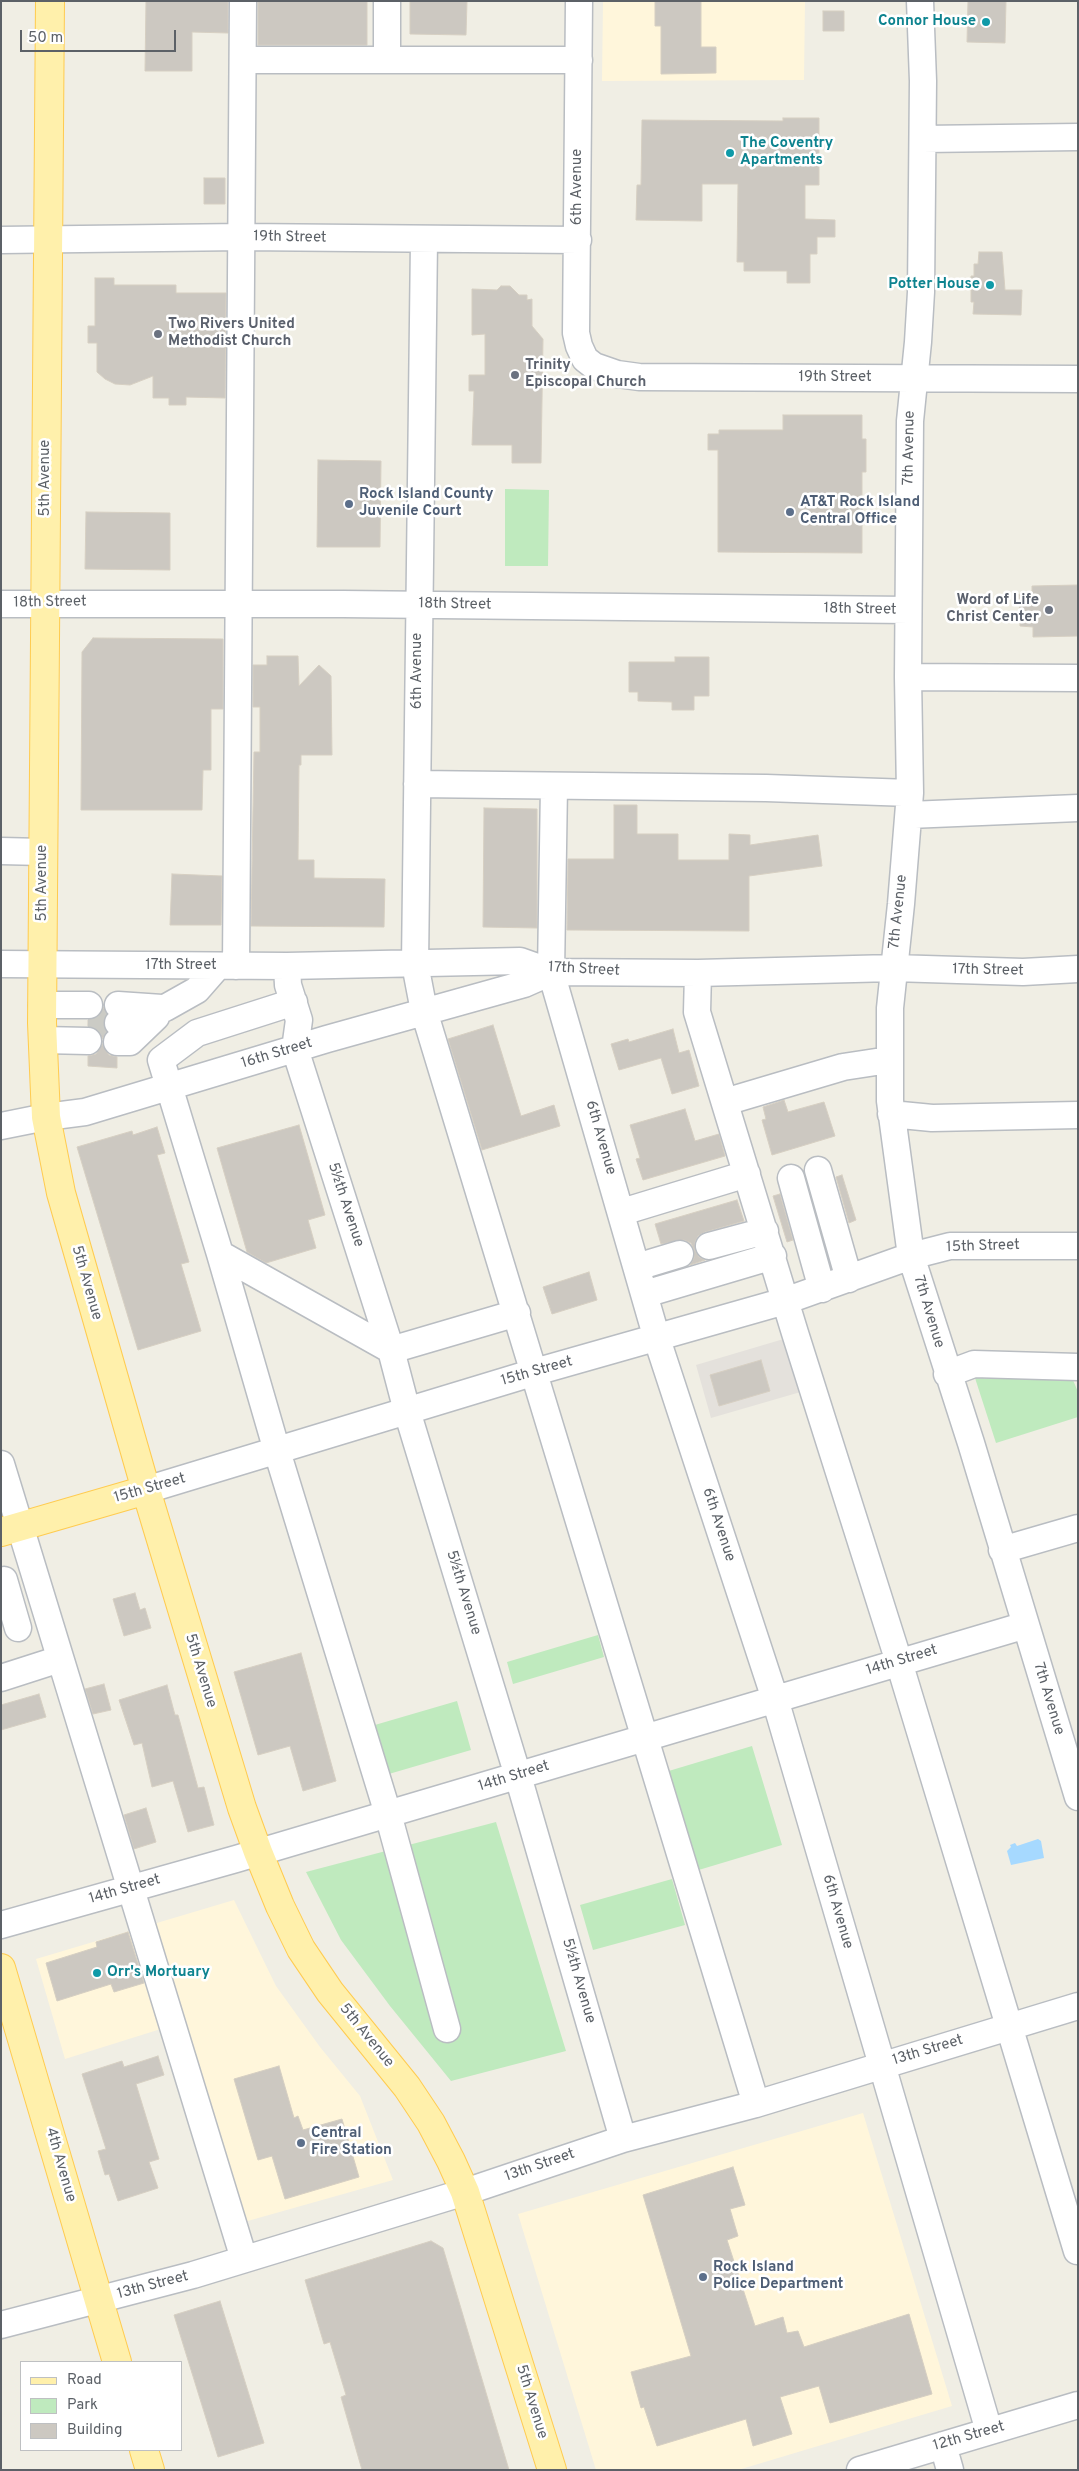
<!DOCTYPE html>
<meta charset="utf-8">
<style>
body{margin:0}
#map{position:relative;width:1079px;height:2471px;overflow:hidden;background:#f0eee4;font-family:Overpass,sans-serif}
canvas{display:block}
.frame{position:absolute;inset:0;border:2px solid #5c6167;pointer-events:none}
.legend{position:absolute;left:20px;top:2361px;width:162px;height:90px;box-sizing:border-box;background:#fff;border:1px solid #bec0c2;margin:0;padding:6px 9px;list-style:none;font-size:15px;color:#5c6167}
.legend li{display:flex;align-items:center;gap:10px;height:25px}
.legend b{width:25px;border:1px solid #bec0c2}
.scale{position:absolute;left:20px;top:30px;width:156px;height:22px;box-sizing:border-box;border:2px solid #5c6167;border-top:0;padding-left:6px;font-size:15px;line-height:18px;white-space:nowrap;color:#5c6167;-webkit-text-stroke:4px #fff;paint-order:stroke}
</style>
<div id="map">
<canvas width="1079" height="2471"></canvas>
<div class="frame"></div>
<ul class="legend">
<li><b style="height:6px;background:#fff0ab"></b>Road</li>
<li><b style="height:14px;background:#bfeabe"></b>Park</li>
<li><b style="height:14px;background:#ccc8c1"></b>Building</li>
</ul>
<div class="scale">50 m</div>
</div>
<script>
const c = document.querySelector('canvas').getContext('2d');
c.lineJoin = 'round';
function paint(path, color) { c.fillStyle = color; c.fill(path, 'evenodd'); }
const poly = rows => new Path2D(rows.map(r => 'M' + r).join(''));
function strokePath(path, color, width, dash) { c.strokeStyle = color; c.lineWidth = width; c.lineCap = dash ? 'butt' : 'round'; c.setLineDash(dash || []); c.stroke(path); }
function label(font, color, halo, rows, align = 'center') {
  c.font = font + ' Overpass,sans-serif'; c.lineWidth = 5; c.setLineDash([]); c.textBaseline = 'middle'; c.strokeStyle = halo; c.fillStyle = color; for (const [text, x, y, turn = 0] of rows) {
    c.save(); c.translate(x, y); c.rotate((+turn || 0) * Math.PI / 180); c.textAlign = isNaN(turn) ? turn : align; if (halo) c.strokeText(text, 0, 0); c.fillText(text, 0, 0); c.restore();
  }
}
paint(poly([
 [603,1,805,1,804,80,602,81],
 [234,1900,276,1986,320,2047,360,2096,393,2180,237,2224,180,2023,65,2059,36,1959],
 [863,2113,952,2406,738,2470,596,2470,518,2214]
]), '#fff6db');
paint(poly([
 [787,1338,804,1391,711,1418,696,1365]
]), '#e4e1dc');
paint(poly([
 [505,489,549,490,548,566,505,566],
 [975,1378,1073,1380,1078,1392,1078,1417,996,1443],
 [598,1635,604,1657,513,1684,507,1662],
 [457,1701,471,1750,382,1776,368,1727],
 [752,1746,782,1845,692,1872,662,1773],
 [496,1822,566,2051,451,2081,390,2006,341,1940,306,1872],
 [672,1879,685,1925,593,1950,580,1905]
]), '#bfeabe');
paint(poly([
 [1038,1839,1041,1841,1044,1858,1011,1865,1007,1851,1011,1847,1010,1845,1015,1843,1017,1846]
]), '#a6d9ff');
const building = poly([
 [146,1,228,1,228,33,192,32,192,71,145,71,146,1],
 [258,1,367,1,367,45,258,45,258,1],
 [410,1,467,1,466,35,410,34,410,1],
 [655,1,701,1,701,47,716,47,716,73,661,74,661,26,655,26,655,1],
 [968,1,1006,1,1005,43,967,42,968,1],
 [823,11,844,11,844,31,823,31,823,11],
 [783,118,819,118,819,185,805,185,805,219,835,220,835,237,817,237,817,254,810,254,810,283,787,283,787,271,744,271,744,262,737,262,738,184,702,184,702,221,636,220,637,185,641,185,642,120,783,121,783,118],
 [204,178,225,178,225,204,204,204,204,178],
 [979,252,1002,252,1005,290,1022,290,1021,315,973,314,974,302,971,302,971,276,974,276,974,264,978,264,979,252],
 [95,278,114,278,114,285,176,285,176,293,226,293,225,398,186,397,186,405,169,405,169,398,153,398,153,376,130,385,115,384,105,379,97,372,97,343,88,343,88,326,95,326,95,278],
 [501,286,510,286,519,295,527,295,527,300,532,299,532,326,543,339,541,463,512,463,512,445,472,445,474,391,469,391,469,375,485,375,485,334,472,335,472,289,497,290,501,286],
 [783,415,862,415,862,439,866,439,866,472,862,472,862,553,718,552,718,450,708,450,708,434,719,434,719,430,783,430,783,415],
 [318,460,381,461,380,547,317,547,318,460],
 [86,512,170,513,170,570,85,569,86,512],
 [1078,585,1078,636,1033,637,1033,627,1020,626,1019,594,1032,594,1032,586,1078,585],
 [93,638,223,639,223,709,211,709,211,770,203,770,202,810,81,810,82,652,93,638],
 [267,656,298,656,299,686,319,665,331,676,332,755,301,755,301,765,299,765,298,860,314,860,314,878,385,879,384,927,251,926,254,752,260,752,260,707,253,707,253,665,267,665,267,656],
 [675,657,709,657,709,696,694,696,694,710,672,710,672,702,638,701,638,692,629,692,629,662,675,662,675,657],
 [614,805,637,805,637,834,678,834,678,860,729,860,729,834,750,835,750,845,818,835,822,866,749,876,749,931,567,930,568,859,614,859,614,805],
 [484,808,537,809,537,928,483,927,484,808],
 [172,874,222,876,221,925,170,925,172,874],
 [104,1007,106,1014,103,1023,106,1032,103,1039,96,1028,88,1026,88,1020,97,1018,104,1007],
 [493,1025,521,1116,554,1105,560,1126,482,1150,448,1039,493,1025],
 [673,1029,679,1053,689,1050,699,1086,672,1094,661,1058,619,1070,611,1044,628,1039,629,1042,673,1029],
 [102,1044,109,1055,117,1057,117,1068,88,1066,88,1056,96,1054,102,1044],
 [784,1100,788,1112,824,1102,835,1136,772,1155,762,1120,766,1119,763,1107,784,1100],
 [685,1109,695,1141,719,1134,725,1156,643,1180,636,1159,640,1158,630,1125,685,1109],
 [299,1125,325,1215,308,1220,316,1248,266,1263,247,1252,217,1148,299,1125],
 [157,1127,165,1153,157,1155,189,1262,181,1264,201,1331,138,1350,77,1147,132,1131,133,1135,157,1127],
 [842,1175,856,1220,849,1223,836,1177,842,1175],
 [780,1194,793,1240,787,1242,773,1196,780,1194],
 [737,1200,744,1221,705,1232,698,1236,695,1242,695,1250,699,1257,705,1260,690,1265,694,1258,694,1250,691,1243,684,1240,661,1244,655,1224,737,1200],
 [589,1272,597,1300,552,1314,543,1287,589,1272],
 [761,1360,770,1391,719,1406,710,1375,761,1360],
 [135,1593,140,1610,145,1608,151,1628,124,1636,113,1599,135,1593],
 [301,1653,336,1781,303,1791,290,1746,258,1755,234,1672,301,1653],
 [104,1684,111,1710,93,1714,85,1689,104,1684],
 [167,1685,175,1715,178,1715,198,1788,204,1787,214,1825,188,1832,173,1781,152,1787,142,1743,134,1745,119,1700,167,1685],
 [39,1694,46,1717,1,1730,1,1705,39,1694],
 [146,1808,156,1842,134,1849,124,1815,146,1808],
 [128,1932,144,1983,114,1992,111,1984,57,2001,46,1963,97,1947,96,1942,128,1932],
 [158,2056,164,2075,136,2084,159,2159,149,2162,158,2188,118,2201,109,2174,105,2175,98,2151,106,2149,82,2074,122,2061,124,2067,158,2056],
 [279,2066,294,2118,298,2116,303,2130,342,2119,359,2177,285,2199,272,2156,258,2160,234,2079,279,2066],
 [733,2167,745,2205,730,2209,738,2236,727,2240,755,2326,783,2317,787,2333,798,2331,804,2347,909,2314,932,2394,830,2423,819,2386,780,2397,792,2434,753,2446,746,2419,657,2446,644,2407,641,2408,631,2372,691,2356,643,2195,733,2167],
 [431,2241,443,2248,509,2470,362,2470,341,2397,346,2395,330,2342,324,2344,305,2280,431,2241],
 [220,2301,264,2443,218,2457,174,2315,220,2301]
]);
paint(building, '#ccc8c1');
strokePath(building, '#d6cfc2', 1);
strokePath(poly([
 [88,1022,118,1023]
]), '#cbcbc5', 26, [26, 13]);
const minor = poly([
 [579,1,576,333,579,346,585,359,594,366,617,374,639,377,1078,379],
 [920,1,923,81,921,292,918,342,910,421,908,677,910,793,901,904,890,1008,890,1101,911,1256,971,1443,1078,1797],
 [243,60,579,60],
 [387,60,387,1],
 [923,139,1078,137],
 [1,240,242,237,578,240],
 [424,240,415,964,424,1011,756,2104],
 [1,604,343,604,908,610],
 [908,677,1078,678],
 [417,784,766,788,910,793],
 [554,786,551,972,657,1339,775,1699,989,2431],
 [909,815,1078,808],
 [1,851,43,852],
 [1,964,287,966,520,961,551,972,698,973,893,968,1023,972,1078,969],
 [236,966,243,1],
 [287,966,288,985,299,1020,295,1049,391,1350,407,1411,518,1776,623,2139],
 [698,973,697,1012,795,1333,899,1662,1077,2251],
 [294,1002,197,1033,161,1060,220,1254,277,1451,388,1814,447,2029],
 [42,1005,89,1005],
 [118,1005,162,1008],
 [118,1023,130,1023,165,1008,197,990,218,966],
 [43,1040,88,1041],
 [117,1042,130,1042,156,1017],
 [725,1102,843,1067,889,1060],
 [891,1114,932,1118,1078,1115],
 [1,1126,46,1117,85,1112,327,1039,524,984,551,972],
 [818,1170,849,1279],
 [791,1178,822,1289],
 [622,1212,747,1174],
 [709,1246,765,1231],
 [220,1254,391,1350,517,1313],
 [637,1267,680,1254],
 [645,1294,773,1256],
 [947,1374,974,1364,1078,1367],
 [1,1464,244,2259],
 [146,1490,535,1372,785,1301,911,1256,950,1246,1078,1246],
 [1002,1550,1078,1528],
 [4,1580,18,1628],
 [1,1678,60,1659],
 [1,1925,236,1859,1026,1625],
 [1,2325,193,2275,465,2192,623,2139,756,2104,1078,2006],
 [943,2445,950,2470],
 [860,2470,1078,2405]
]);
const major = poly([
 [50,1,42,1023,46,1117,61,1193,146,1490,242,1808,258,1852,280,1906,301,1949,330,1992,407,2087,431,2123,451,2161,465,2192,552,2470],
 [1,1532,146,1490],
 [1,1968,117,2362],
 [144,2450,150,2470]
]);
strokePath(minor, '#b9bdc2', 29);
strokePath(major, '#ffcb4f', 30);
strokePath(minor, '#fff', 26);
strokePath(major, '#fff0ab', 28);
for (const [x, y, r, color] of [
 [986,22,5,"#0f9aa8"],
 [730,153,5,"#0f9aa8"],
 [990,285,5,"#0f9aa8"],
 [158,334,5,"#6b7280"],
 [515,375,5,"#6b7280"],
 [349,504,5,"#5c6f8a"],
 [790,512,5,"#5c6f8a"],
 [1049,610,5,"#6b7280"],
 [97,1973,5,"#0f9aa8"],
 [301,2143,5,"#5c6f8a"],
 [703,2277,5,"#5c6f8a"]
]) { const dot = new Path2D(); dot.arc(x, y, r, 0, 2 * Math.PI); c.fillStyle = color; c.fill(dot); strokePath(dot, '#fff', 2); }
label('bold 15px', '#0d838f', '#fff', [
 ["Connor House",976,22],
 ["The Coventry",740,144,"left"],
 ["Apartments",740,161,"left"],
 ["Potter House",980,285],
 ["Orr's Mortuary",107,1973,"left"]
], 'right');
label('15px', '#5c6167', '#fff', [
 ["6th Avenue",578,187,-90],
 ["19th Street",290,238,1],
 ["19th Street",835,378],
 ["7th Avenue",910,448,-89],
 ["5th Avenue",46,478,-90],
 ["18th Street",50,603,-1],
 ["18th Street",455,605,1],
 ["18th Street",860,610,1],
 ["6th Avenue",418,671,-90],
 ["5th Avenue",43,883,-90],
 ["7th Avenue",899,912,-84],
 ["17th Street",181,966],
 ["17th Street",584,970,3],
 ["17th Street",988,971,1],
 ["16th Street",277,1054,-17],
 ["6th Avenue",600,1138,74],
 ["5½th Avenue",345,1205,72],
 ["15th Street",983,1247,-2],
 ["5th Avenue",86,1283,74],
 ["7th Avenue",928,1312,73],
 ["15th Street",537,1372,-16],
 ["15th Street",150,1489,-16],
 ["6th Avenue",718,1525,72],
 ["5½th Avenue",463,1593,73],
 ["14th Street",902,1661,-17],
 ["5th Avenue",200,1671,73],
 ["7th Avenue",1048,1699,73],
 ["14th Street",514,1777,-17],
 ["14th Street",125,1890,-16],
 ["6th Avenue",837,1912,74],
 ["5½th Avenue",578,1981,74],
 ["5th Avenue",366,2036,51],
 ["13th Street",928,2051,-17],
 ["4th Avenue",60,2165,74],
 ["13th Street",540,2166,-19],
 ["13th Street",153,2286,-15],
 ["5th Avenue",531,2402,73],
 ["12th Street",969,2437,-16]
]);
label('bold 15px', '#5b616d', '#fff', [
 ["Two Rivers United",168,325],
 ["Methodist Church",168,342],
 ["Trinity",525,366],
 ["Episcopal Church",525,383],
 ["Word of Life",1039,601,"right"],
 ["Christ Center",1039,618,"right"]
], 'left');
label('bold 15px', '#4e5e75', '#fff', [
 ["Rock Island County",359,495],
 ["Juvenile Court",359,512],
 ["AT&T Rock Island",800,503],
 ["Central Office",800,520],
 ["Central",311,2134],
 ["Fire Station",311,2151],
 ["Rock Island",713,2268],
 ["Police Department",713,2285]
], 'left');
</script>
